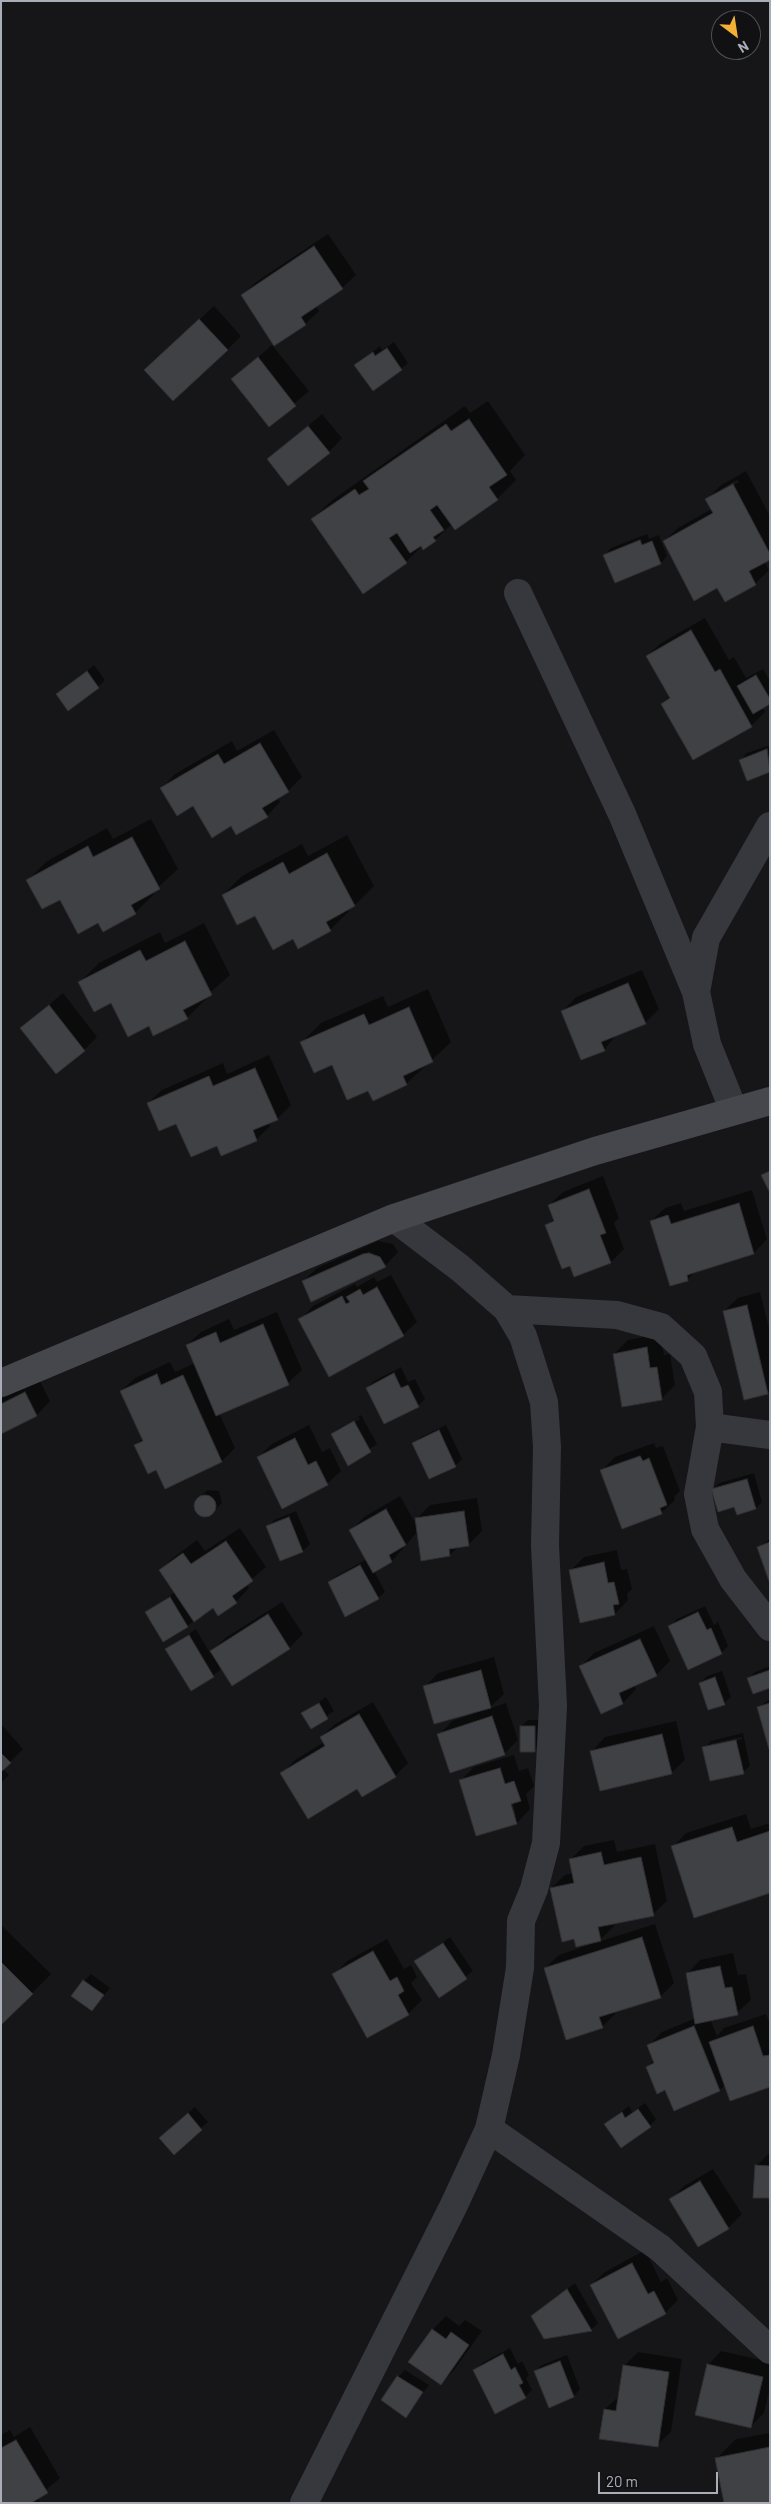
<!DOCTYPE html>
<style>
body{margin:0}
#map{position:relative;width:771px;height:2504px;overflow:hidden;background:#161618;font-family:Barlow,sans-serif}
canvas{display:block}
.frame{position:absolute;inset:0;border:2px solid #a8adb8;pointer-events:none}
.north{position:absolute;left:711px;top:10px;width:50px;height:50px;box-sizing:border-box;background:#111113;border:1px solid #4d4f55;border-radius:50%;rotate:149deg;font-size:14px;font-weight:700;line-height:20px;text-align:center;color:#a8adb8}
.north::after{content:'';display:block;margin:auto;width:18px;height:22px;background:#f2b134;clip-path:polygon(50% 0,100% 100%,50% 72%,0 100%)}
.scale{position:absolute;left:598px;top:2472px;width:120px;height:22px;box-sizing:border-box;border:2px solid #a8adb8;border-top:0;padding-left:6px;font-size:15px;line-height:18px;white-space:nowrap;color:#a8adb8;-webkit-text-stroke:4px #111113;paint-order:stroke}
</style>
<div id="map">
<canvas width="771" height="2504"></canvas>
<div class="frame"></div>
<div class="north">N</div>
<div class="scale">20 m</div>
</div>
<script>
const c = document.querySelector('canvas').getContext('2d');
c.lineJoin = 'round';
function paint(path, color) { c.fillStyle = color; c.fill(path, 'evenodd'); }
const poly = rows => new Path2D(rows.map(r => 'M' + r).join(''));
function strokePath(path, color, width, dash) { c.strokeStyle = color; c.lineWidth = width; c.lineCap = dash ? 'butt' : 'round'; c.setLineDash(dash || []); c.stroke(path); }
paint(poly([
 [328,234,356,275,342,288,316,306,319,311,305,324,242,295,256,282],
 [214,306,241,336,227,350,159,357],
 [394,342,408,363,401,369,356,365,380,346,382,350],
 [272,345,309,391,269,425,233,379],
 [488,401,525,455,510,471,516,480,497,499,452,524,435,540,424,548,422,546,406,562,312,520,331,501,465,406,470,413],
 [322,414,342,438,329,452,269,459],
 [746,471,770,516,770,559,765,562,769,570,755,584,718,587,664,541,678,528,712,509,707,499,720,486],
 [737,480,739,482,721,492,721,489],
 [647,534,649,539,659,535,667,556,661,563,616,582,605,555,611,548],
 [705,618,729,660,734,657,746,678,763,669,770,681,770,703,762,707,765,712,751,726,694,759,662,704,670,696,647,656,661,643],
 [94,665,105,680,98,687,58,694],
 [274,730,302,777,288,791,277,797,280,802,267,816,232,825,162,788,175,774,232,741,237,751],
 [770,745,770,771,741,760,747,753],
 [151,819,178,869,153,892,154,894,135,913,99,921,28,880,47,861,107,828,113,839],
 [347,835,374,886,355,905,348,909,349,911,330,930,293,937,223,895,242,876,302,844,308,856],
 [204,923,230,975,205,997,206,999,187,1018,150,1025,80,982,99,963,160,932,165,943],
 [642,970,659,1009,645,1023,617,1034,604,1050,582,1059,563,1011,576,997],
 [428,989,451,1042,406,1084,369,1089,302,1042,321,1023,383,996,388,1007],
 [63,993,97,1037,84,1050,21,1028],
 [269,1055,291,1105,277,1119,268,1122,270,1126,256,1140,218,1144,177,1122,148,1103,162,1090,223,1063,227,1074],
 [603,1176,619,1218,614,1223,624,1249,611,1262,575,1275,571,1264,547,1225,554,1218,549,1205,563,1192],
 [752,1190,767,1239,754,1253,696,1271,688,1279,651,1221,665,1208,681,1203,684,1211],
 [378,1241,393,1244,398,1252,385,1266,303,1281,317,1268],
 [391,1275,417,1322,403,1335,300,1320,313,1306,355,1284,357,1287,374,1277,377,1282],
 [760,1292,770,1332,770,1391,745,1398,724,1311,738,1298],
 [277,1312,302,1370,288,1383,219,1413,235,1448,222,1461,157,1469,136,1445,143,1438,121,1391,135,1378,170,1362,175,1372,195,1363,187,1345,201,1332,229,1319,234,1330],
 [660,1334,664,1355,670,1354,675,1385,662,1398,623,1405,614,1354,628,1340],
 [401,1367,408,1382,415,1379,425,1399,418,1406,384,1423,367,1388,374,1381],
 [39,1379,50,1401,37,1415,1,1433,1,1399],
 [361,1415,377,1444,349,1464,332,1434,339,1428],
 [359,1417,360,1419,338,1431,338,1428],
 [309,1425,322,1452,330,1448,341,1471,327,1484,258,1457,272,1444],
 [446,1425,462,1459,455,1466,414,1443,421,1437],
 [654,1443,656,1448,663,1446,680,1491,674,1497,675,1500,661,1513,601,1471,615,1457],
 [754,1473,762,1502,756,1508,735,1506,712,1490,719,1483],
 [207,1490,219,1491,222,1503,210,1515,204,1516,198,1514,195,1502],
 [400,1496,418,1528,416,1519,430,1505,477,1498,482,1531,468,1545,459,1546,450,1555,418,1531,392,1561,374,1571,385,1592,378,1598,329,1582,336,1576,367,1559,351,1530,364,1517],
 [296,1511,310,1544,303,1551,281,1560,268,1527,274,1520],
 [240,1528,266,1567,246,1584,249,1588,236,1602,214,1607,187,1626,147,1613,175,1592,160,1570,174,1557,197,1540,205,1551],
 [770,1539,770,1579,759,1547],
 [617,1550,621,1570,627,1569,632,1589,627,1594,628,1600,615,1614,570,1571,584,1557],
 [282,1602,303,1634,289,1648,222,1668,213,1676,167,1649,196,1629,210,1653,225,1638],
 [705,1606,714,1625,718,1622,728,1646,721,1653,689,1668,670,1626,677,1619],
 [654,1626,670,1661,656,1675,634,1685,636,1689,623,1703,580,1667,594,1653],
 [494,1657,504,1694,488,1709,506,1703,518,1740,504,1754,439,1735,452,1721,473,1714,425,1687,438,1673],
 [770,1666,770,1687,748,1679,755,1672],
 [722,1671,731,1697,724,1703,700,1683,707,1676],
 [326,1697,334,1711,311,1727,303,1713],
 [770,1699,770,1747,759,1707],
 [373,1702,408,1763,395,1776,357,1788,282,1773,295,1760,324,1742,321,1737,335,1724],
 [528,1720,541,1720,542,1744,535,1751,521,1726],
 [676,1721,685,1760,671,1773,592,1751,605,1737],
 [1,1724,23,1749,3,1769,9,1775,1,1783],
 [743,1733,750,1766,743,1772,704,1748,711,1741],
 [742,1737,742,1739,710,1747,710,1744],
 [514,1755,519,1771,528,1768,534,1786,526,1794,530,1809,517,1823,477,1835,460,1781,474,1767],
 [511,1797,516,1816,514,1816,508,1798],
 [746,1814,751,1829,770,1823,770,1892,673,1847,686,1833],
 [614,1840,617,1852,655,1844,667,1901,653,1914,614,1923,614,1926,598,1942,655,1924,674,1983,660,1997,615,2011,615,2014,602,2027,545,1968,559,1955,594,1943,551,1888,565,1875,573,1873,570,1860,584,1846],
 [1,1925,51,1974,1,2024],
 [450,1937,473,1971,439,1997,416,1962],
 [387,1939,404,1969,411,1965,417,1977,411,1983,422,2000,408,2014,334,1975,347,1961],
 [733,1953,738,1975,746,1974,751,2000,737,2013,710,2019,717,2036,724,2028,766,2014,770,2023,770,2086,725,2085,720,2090,666,2089,647,2067,654,2060,649,2045,662,2032,696,2018,687,1974,700,1960],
 [91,1974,110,1988,92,2010,84,1981],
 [645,2103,656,2119,650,2126,606,2124,629,2106,632,2112],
 [195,2107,208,2122,174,2153,167,2131],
 [770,2152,770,2197,756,2166],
 [713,2169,742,2214,728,2228,671,2200,684,2186],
 [645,2250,661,2282,667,2278,678,2300,665,2313,591,2285,605,2272],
 [575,2283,598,2323,591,2330,539,2310],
 [446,2316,459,2326,465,2320,482,2331,454,2370,441,2384,432,2330],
 [510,2348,518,2364,522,2361,529,2375,526,2378,532,2390,525,2397,475,2370,482,2363],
 [721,2351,770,2362,770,2388,764,2413,750,2427,708,2365],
 [638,2352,682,2359,671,2432,657,2445,605,2409,619,2396,624,2366],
 [567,2355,580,2389,574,2396,535,2371,542,2365],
 [405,2370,429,2385,406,2416,398,2377],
 [30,2427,60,2478,38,2497,40,2503,1,2503,1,2435,10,2430,14,2437],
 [770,2433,770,2503,717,2458,736,2439]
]), '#0007');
const building = poly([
 [314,246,343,289,301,317,306,325,274,346,241,295,314,246],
 [199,319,228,350,173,401,144,370,199,319],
 [387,348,402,370,373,391,354,365,373,352,375,356,387,348],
 [258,357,296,406,269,427,231,379,258,357],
 [469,419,507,475,489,487,498,500,455,530,437,505,430,510,444,530,433,537,436,541,423,550,421,546,410,553,397,533,389,538,407,563,363,594,311,519,355,489,359,495,369,489,363,481,446,424,451,431,469,419],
 [308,426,330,453,288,486,267,459,308,426],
 [733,484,770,554,770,560,749,571,756,585,725,602,717,588,694,601,663,541,713,513,705,499,733,484],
 [640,540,642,545,652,541,661,564,615,583,603,555,640,540],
 [691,630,715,672,720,669,752,727,693,760,661,704,670,698,646,656,691,630],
 [87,671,99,688,68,711,56,694,87,671],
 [756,675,770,699,770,704,753,714,737,686,756,675],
 [260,743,289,792,262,808,268,817,236,835,231,826,212,838,193,806,177,816,160,788,218,754,224,764,260,743],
 [767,749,770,772,747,781,739,760,767,749],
 [132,837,160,889,131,905,136,914,103,932,98,923,78,934,60,900,42,909,26,880,88,846,93,857,132,837],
 [327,853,355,906,326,922,331,931,298,949,293,939,273,950,255,916,237,925,222,895,283,862,289,874,327,853],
 [185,941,212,995,183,1010,188,1019,153,1036,149,1026,128,1037,111,1003,94,1012,78,982,140,950,146,961,185,941],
 [628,983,646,1024,601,1042,605,1051,581,1060,561,1011,628,983],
 [49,1005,85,1051,56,1074,20,1028,49,1005],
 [409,1007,433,1062,403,1076,407,1085,373,1101,368,1091,347,1100,332,1065,314,1073,300,1042,364,1014,369,1025,409,1007],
 [255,1068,278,1120,253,1130,257,1141,221,1156,217,1146,191,1157,176,1124,159,1131,147,1103,209,1076,213,1086,255,1068],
 [770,1171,770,1193,761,1175,770,1171],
 [589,1189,606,1233,600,1235,611,1263,574,1277,570,1266,562,1269,545,1225,554,1221,548,1205,589,1189],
 [739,1203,754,1254,687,1275,688,1281,670,1286,650,1221,668,1215,671,1224,739,1203],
 [369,1253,380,1257,386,1267,311,1302,302,1281,363,1254,369,1253],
 [377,1287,404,1336,329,1377,298,1319,342,1296,346,1304,350,1302,346,1297,360,1289,363,1295,377,1287],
 [747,1305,768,1394,744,1400,723,1311,747,1305],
 [263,1324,289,1385,216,1416,186,1345,216,1332,220,1343,263,1324],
 [647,1347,650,1368,657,1367,662,1400,622,1407,613,1354,647,1347],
 [394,1373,401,1388,408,1385,419,1407,384,1424,366,1388,394,1373],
 [157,1374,161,1385,183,1375,222,1462,165,1489,156,1470,148,1474,134,1445,143,1441,120,1391,157,1374],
 [25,1392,37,1416,1,1434,1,1404,25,1392],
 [354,1421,371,1452,348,1466,331,1434,354,1421],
 [439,1430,456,1467,429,1479,412,1443,439,1430],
 [295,1438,308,1465,316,1461,328,1485,282,1509,257,1457,295,1438],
 [640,1456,643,1461,649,1458,667,1505,660,1508,662,1514,622,1529,600,1470,640,1456],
 [747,1479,756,1509,737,1515,734,1507,718,1512,711,1489,747,1479],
 '194 1506a11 11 0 1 1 22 0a11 11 0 1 1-22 0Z',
 [386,1509,406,1545,389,1555,392,1562,373,1573,349,1530,386,1509],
 [464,1511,469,1546,449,1549,450,1556,421,1561,415,1518,464,1511],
 [289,1517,303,1552,280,1561,266,1526,289,1517],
 [226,1541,253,1581,232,1596,237,1603,218,1616,213,1608,194,1622,159,1570,183,1553,191,1564,226,1541],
 [770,1542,770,1581,769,1581,757,1547,770,1542],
 [604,1562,608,1583,614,1582,619,1604,613,1605,615,1615,580,1623,569,1570,604,1562],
 [360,1565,379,1599,345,1617,328,1582,360,1565],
 [170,1597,188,1627,163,1642,145,1612,170,1597],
 [698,1612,707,1630,711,1628,722,1654,688,1670,668,1626,698,1612],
 [268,1614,290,1649,232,1686,210,1651,268,1614],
 [189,1635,214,1677,191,1691,165,1649,189,1635],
 [640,1639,657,1676,619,1693,623,1704,601,1714,579,1666,640,1639],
 [481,1670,491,1708,434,1724,423,1686,481,1670],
 [770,1670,770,1688,753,1694,747,1678,770,1670],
 [715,1677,725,1705,708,1710,699,1683,715,1677],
 [319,1703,328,1719,311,1729,301,1713,319,1703],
 [770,1703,770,1748,769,1749,757,1707,770,1703],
 [359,1714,396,1777,362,1797,357,1789,308,1819,280,1773,325,1746,320,1737,359,1714],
 [492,1716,505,1755,450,1773,437,1734,492,1716],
 [520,1726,535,1726,535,1752,520,1752,520,1726],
 [662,1734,672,1774,600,1791,590,1751,662,1734],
 [736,1740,744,1774,710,1781,702,1747,736,1740],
 [1,1753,11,1763,1,1772,1,1753],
 [500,1768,505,1784,514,1781,521,1801,511,1804,517,1824,476,1836,459,1780,500,1768],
 [732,1827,737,1842,770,1831,770,1893,694,1918,671,1846,732,1827],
 [601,1852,604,1865,641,1857,654,1916,598,1927,601,1941,576,1947,574,1939,562,1942,550,1888,574,1883,569,1859,601,1852],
 [642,1937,661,1998,599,2017,603,2028,566,2040,544,1968,642,1937],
 [443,1943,467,1979,439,1998,414,1961,443,1943],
 [373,1951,390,1981,397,1977,404,1991,398,1995,409,2015,367,2038,332,1974,373,1951],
 [1,1962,33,1994,1,2025,1,1962],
 [720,1966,725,1988,732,1987,738,2015,695,2024,686,1973,720,1966],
 [83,1980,104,1995,92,2011,71,1996,83,1980],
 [694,2026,720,2091,674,2111,665,2090,657,2094,646,2067,654,2063,647,2045,694,2026],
 [753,2026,763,2056,770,2055,770,2087,730,2101,709,2042,753,2026],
 [638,2109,651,2127,621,2148,604,2124,622,2112,625,2118,638,2109],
 [188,2113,202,2130,174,2155,159,2138,188,2113],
 [755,2165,770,2166,770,2208,769,2198,753,2198,755,2165],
 [700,2181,729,2229,698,2247,669,2199,700,2181],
 [632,2263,648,2294,654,2291,666,2314,618,2339,590,2285,632,2263],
 [567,2289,592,2331,544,2339,531,2316,567,2289],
 [432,2329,446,2339,451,2332,469,2345,441,2385,408,2362,432,2329],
 [503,2354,511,2370,515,2367,523,2383,519,2385,526,2398,495,2414,473,2370,503,2354],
 [560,2361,574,2397,549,2408,534,2371,560,2361],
 [707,2364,763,2377,751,2428,695,2415,707,2364],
 [623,2365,669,2372,658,2447,599,2439,604,2409,616,2411,623,2365],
 [397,2376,423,2392,406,2418,381,2400,397,2376],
 [16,2440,48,2493,31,2503,1,2503,1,2448,16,2440],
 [770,2447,770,2503,724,2503,715,2458,770,2447]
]);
paint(building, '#404145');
strokePath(building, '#303034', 1);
strokePath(poly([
 [518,593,622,814,696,992,707,1044,734,1111],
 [696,992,706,938,770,826],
 [507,1309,617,1315,661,1327,693,1356,708,1392,710,1427,698,1494,705,1529,733,1579,770,1627],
 [710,1427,770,1435],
 [489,2129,660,2248,770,2350],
 [304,2503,454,2205,489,2129,506,2055,520,1968,521,1921,534,1889,546,1843,553,1706,545,1545,547,1447,544,1402,523,1336,507,1309,460,1268,394,1218]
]), '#37383d', 28);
strokePath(poly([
 [1,1383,394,1218,595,1151,770,1101]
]), '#45474d', 28);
</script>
